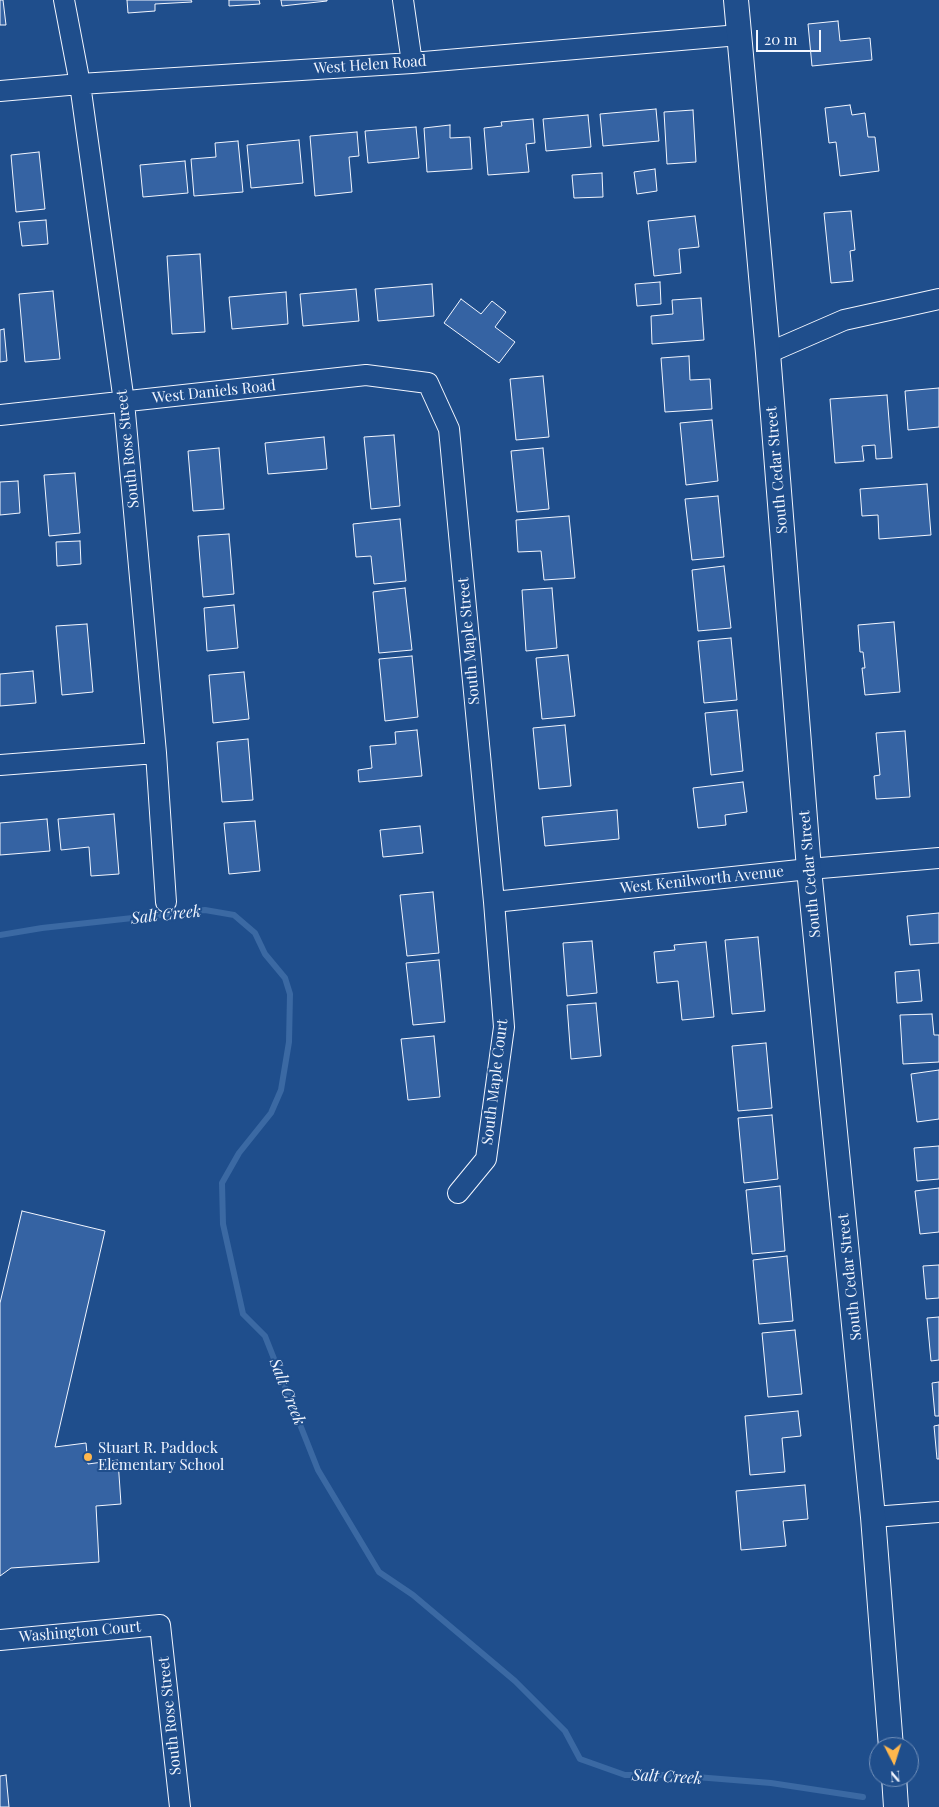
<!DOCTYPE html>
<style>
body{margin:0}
#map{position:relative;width:939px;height:1807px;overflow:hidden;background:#1f4e8c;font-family:"Playfair Display",serif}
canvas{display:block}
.north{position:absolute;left:869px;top:1737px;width:50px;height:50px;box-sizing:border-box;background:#1f4e8c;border:1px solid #7391ba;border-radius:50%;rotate:175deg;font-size:14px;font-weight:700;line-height:20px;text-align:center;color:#f2f6ff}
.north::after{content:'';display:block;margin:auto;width:18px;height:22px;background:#ffb74d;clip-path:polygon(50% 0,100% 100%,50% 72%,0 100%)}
.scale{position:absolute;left:756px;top:30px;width:65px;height:22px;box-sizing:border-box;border:2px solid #f2f6ff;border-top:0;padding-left:6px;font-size:15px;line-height:18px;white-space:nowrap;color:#f2f6ff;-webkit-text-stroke:4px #1f4e8c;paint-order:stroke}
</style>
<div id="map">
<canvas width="939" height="1807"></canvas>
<div class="north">N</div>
<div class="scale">20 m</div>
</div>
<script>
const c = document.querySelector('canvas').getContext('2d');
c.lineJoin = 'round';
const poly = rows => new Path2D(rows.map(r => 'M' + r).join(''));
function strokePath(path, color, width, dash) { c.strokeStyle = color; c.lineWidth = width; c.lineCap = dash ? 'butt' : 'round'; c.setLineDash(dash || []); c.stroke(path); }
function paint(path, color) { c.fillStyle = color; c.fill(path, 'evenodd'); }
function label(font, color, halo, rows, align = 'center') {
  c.font = font + ' "Playfair Display",serif'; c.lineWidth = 4; c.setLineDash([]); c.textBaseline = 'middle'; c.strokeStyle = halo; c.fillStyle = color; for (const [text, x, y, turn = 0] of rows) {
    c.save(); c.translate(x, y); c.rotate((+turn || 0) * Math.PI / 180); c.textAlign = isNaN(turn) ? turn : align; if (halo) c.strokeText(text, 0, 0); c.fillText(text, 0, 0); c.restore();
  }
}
strokePath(poly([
 [0,935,42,928,205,910,234,915,255,933,265,954,285,978,290,994,289,1042,281,1090,271,1113,239,1153,222,1183,223,1224,243,1314,265,1336,318,1470,379,1572,413,1595,515,1681,565,1731,580,1759,625,1775,671,1775,771,1783,863,1797]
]), '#3b69a3', 6);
const building = poly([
 [0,0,3,0,6,25,0,25,0,0],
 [127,0,191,0,192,2,155,4,155,11,128,13,127,0],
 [229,0,259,0,260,4,229,6,229,0],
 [281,0,327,0,327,1,282,6,281,0],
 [838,21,840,41,870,38,872,60,812,66,808,24,838,21],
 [850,105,852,115,865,113,868,137,875,137,879,171,840,176,836,142,829,143,825,108,850,105],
 [656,109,659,141,603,146,600,114,656,109],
 [693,110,696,162,667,164,664,112,693,110],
 [588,115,591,147,546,151,543,119,588,115],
 [533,119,535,143,526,144,529,172,488,175,484,128,502,126,501,122,533,119],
 [450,125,450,138,470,137,472,169,427,172,424,128,450,125],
 [416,127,419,158,368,163,365,131,416,127],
 [357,132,359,156,349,157,352,192,315,196,310,136,357,132],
 [299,140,303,183,251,188,247,145,299,140],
 [238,141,243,192,194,196,191,159,216,157,215,143,238,141],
 [39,152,45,209,16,212,11,155,39,152],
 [185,161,188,193,143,197,140,165,185,161],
 [655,169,657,191,637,194,634,172,655,169],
 [602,173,603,197,574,198,572,175,602,173],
 [851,211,855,250,850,251,853,281,831,283,824,213,851,211],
 [695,216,699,247,679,249,681,273,654,276,648,221,695,216],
 [46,220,48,244,22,246,19,222,46,220],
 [200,254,205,332,172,334,167,256,200,254],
 [660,282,661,304,637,306,635,284,660,282],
 [432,284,434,316,378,321,375,289,432,284],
 [356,289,359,321,303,326,300,294,356,289],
 [53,291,60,359,25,362,19,294,53,291],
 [286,292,288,324,232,329,229,297,286,292],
 [701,298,704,340,652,344,651,316,673,314,672,300,701,298],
 [461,299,481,314,492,301,506,312,495,327,515,342,499,363,444,323,461,299],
 [4,329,7,361,0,362,0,330,4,329],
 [689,356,690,380,710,379,712,409,665,412,661,358,689,356],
 [543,376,549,437,516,440,510,379,543,376],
 [939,388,939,427,908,430,905,391,939,388],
 [887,395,892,458,876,459,875,445,862,446,864,461,835,463,830,399,887,395],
 [712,420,718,481,686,485,680,423,712,420],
 [394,435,400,506,371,509,364,437,394,435],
 [324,437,327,469,268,474,265,443,324,437],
 [219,448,224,509,193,511,188,451,219,448],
 [543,448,549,509,517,512,511,451,543,448],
 [75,473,80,533,49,536,44,475,75,473],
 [18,481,20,513,0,515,0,482,18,481],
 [927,484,931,535,879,539,878,515,862,516,860,489,927,484],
 [718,496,724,557,692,560,685,499,718,496],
 [569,516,575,578,544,580,541,551,518,552,516,520,569,516],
 [400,519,406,581,374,584,371,556,356,557,353,524,400,519],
 [229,534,234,594,203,597,198,536,229,534],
 [80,541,81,564,57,566,56,542,80,541],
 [724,566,731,628,698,631,692,570,724,566],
 [405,588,412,650,379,653,373,592,405,588],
 [552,588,557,648,526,651,522,590,552,588],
 [234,605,238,648,207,651,204,608,234,605],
 [894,622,900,692,865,695,862,668,865,668,863,652,860,652,858,625,894,622],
 [87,624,93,692,62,695,56,626,87,624],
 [731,638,737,700,704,703,698,641,731,638],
 [568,655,575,716,542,719,536,658,568,655],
 [412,656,418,717,385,721,379,659,412,656],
 [33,671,36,703,0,706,0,674,33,671],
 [244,672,249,719,213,723,209,675,244,672],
 [737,710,743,771,711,775,705,713,737,710],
 [565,725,571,786,539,789,533,728,565,725],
 [417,730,422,776,359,782,358,770,372,768,370,746,396,744,395,732,417,730],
 [905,731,910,797,876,799,874,776,880,775,876,733,905,731],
 [248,739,253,800,222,802,217,742,248,739],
 [743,782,747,812,725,815,726,825,698,828,693,788,743,782],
 [617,810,619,839,545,846,542,817,617,810],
 [114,814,119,874,91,876,89,847,61,850,58,819,114,814],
 [47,819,50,851,0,855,0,823,47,819],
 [255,821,260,871,229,874,224,823,255,821],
 [420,826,423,853,383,857,380,830,420,826],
 [433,892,439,953,407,956,400,895,433,892],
 [939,913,939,943,910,945,907,916,939,913],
 [758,937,765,1011,732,1014,725,940,758,937],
 [592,941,597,993,567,996,563,943,592,941],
 [706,942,714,1017,682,1020,678,981,657,983,654,952,675,950,674,945,706,942],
 [439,960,445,1022,413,1025,406,963,439,960],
 [919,970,922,1001,897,1003,895,972,919,970],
 [596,1003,601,1056,571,1059,567,1005,596,1003],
 [932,1014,934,1035,939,1035,939,1062,903,1064,900,1015,932,1014],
 [434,1036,440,1097,408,1100,401,1039,434,1036],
 [766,1043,772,1108,738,1111,732,1046,766,1043],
 [939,1070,939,1119,917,1122,911,1074,939,1070],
 [772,1115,778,1179,744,1183,738,1118,772,1115],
 [939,1146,939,1179,917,1181,914,1148,939,1146],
 [780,1186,785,1251,752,1254,746,1190,780,1186],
 [939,1188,939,1232,920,1234,915,1191,939,1188],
 [22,1211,105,1231,55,1447,86,1443,88,1464,118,1460,121,1504,96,1506,99,1562,11,1568,0,1576,0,1303,22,1211],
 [787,1256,793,1321,759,1324,753,1260,787,1256],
 [939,1265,939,1298,926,1299,923,1266,939,1265],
 [939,1317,939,1360,931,1361,927,1318,939,1317],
 [795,1330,802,1394,768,1397,762,1333,795,1330],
 [939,1382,939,1416,935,1416,932,1383,939,1382],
 [798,1411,801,1436,782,1438,785,1472,750,1475,745,1416,798,1411],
 [939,1425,939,1459,937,1459,934,1426,939,1425],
 [805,1485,808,1519,783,1521,786,1546,741,1550,736,1491,805,1485],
 [6,1775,9,1807,0,1807,0,1776,6,1775]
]);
paint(building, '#3563a3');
strokePath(building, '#f2f6ff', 1);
const minor = poly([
 [64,0,80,84,124,402,156,753,166,902],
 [403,0,412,63],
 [0,91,80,84,412,63,739,35],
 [768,353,844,320,939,299],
 [0,415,366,375,428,383,449,429,494,902,504,1027,486,1159,458,1193],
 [0,765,156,753],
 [494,902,809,869,939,858],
 [873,1517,939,1512],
 [0,1640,160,1625,180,1807]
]);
const tertiary = poly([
 [736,0,768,353,809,869,873,1517,891,1747],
 [894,1777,896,1807]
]);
strokePath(minor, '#f2f6ff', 22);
strokePath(tertiary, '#f2f6ff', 26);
strokePath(minor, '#1f4e8c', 20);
strokePath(tertiary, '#1f4e8c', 24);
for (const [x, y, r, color] of [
 [88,1457,5,"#ffb74d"]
]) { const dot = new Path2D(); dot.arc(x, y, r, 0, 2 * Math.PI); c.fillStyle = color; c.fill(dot); strokePath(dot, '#1f4e8c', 2); }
label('15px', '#f2f6ff', '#1f4e8c', [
 ["West Helen Road",370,65,-4],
 ["West Daniels Road",214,392,-6],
 ["South Rose Street",128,449,-96],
 ["South Cedar Street",777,470,-95],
 ["South Maple Street",469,641,-95],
 ["South Cedar Street",810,874,-95],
 ["West Kenilworth Avenue",702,880,-6],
 ["South Maple Court",495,1082,-83],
 ["South Cedar Street",850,1277,-96],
 ["Washington Court",80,1632,-5],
 ["South Rose Street",170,1716,-96]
]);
label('15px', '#f2f6ff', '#1f4e8c', [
 ["Stuart R. Paddock",98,1448],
 ["Elementary School",98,1465]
], 'left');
label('italic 16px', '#f2f6ff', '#1f4e8c', [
 ["Salt Creek",166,915,-6],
 ["Salt Creek",287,1392,68],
 ["Salt Creek",667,1777,3]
]);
</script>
